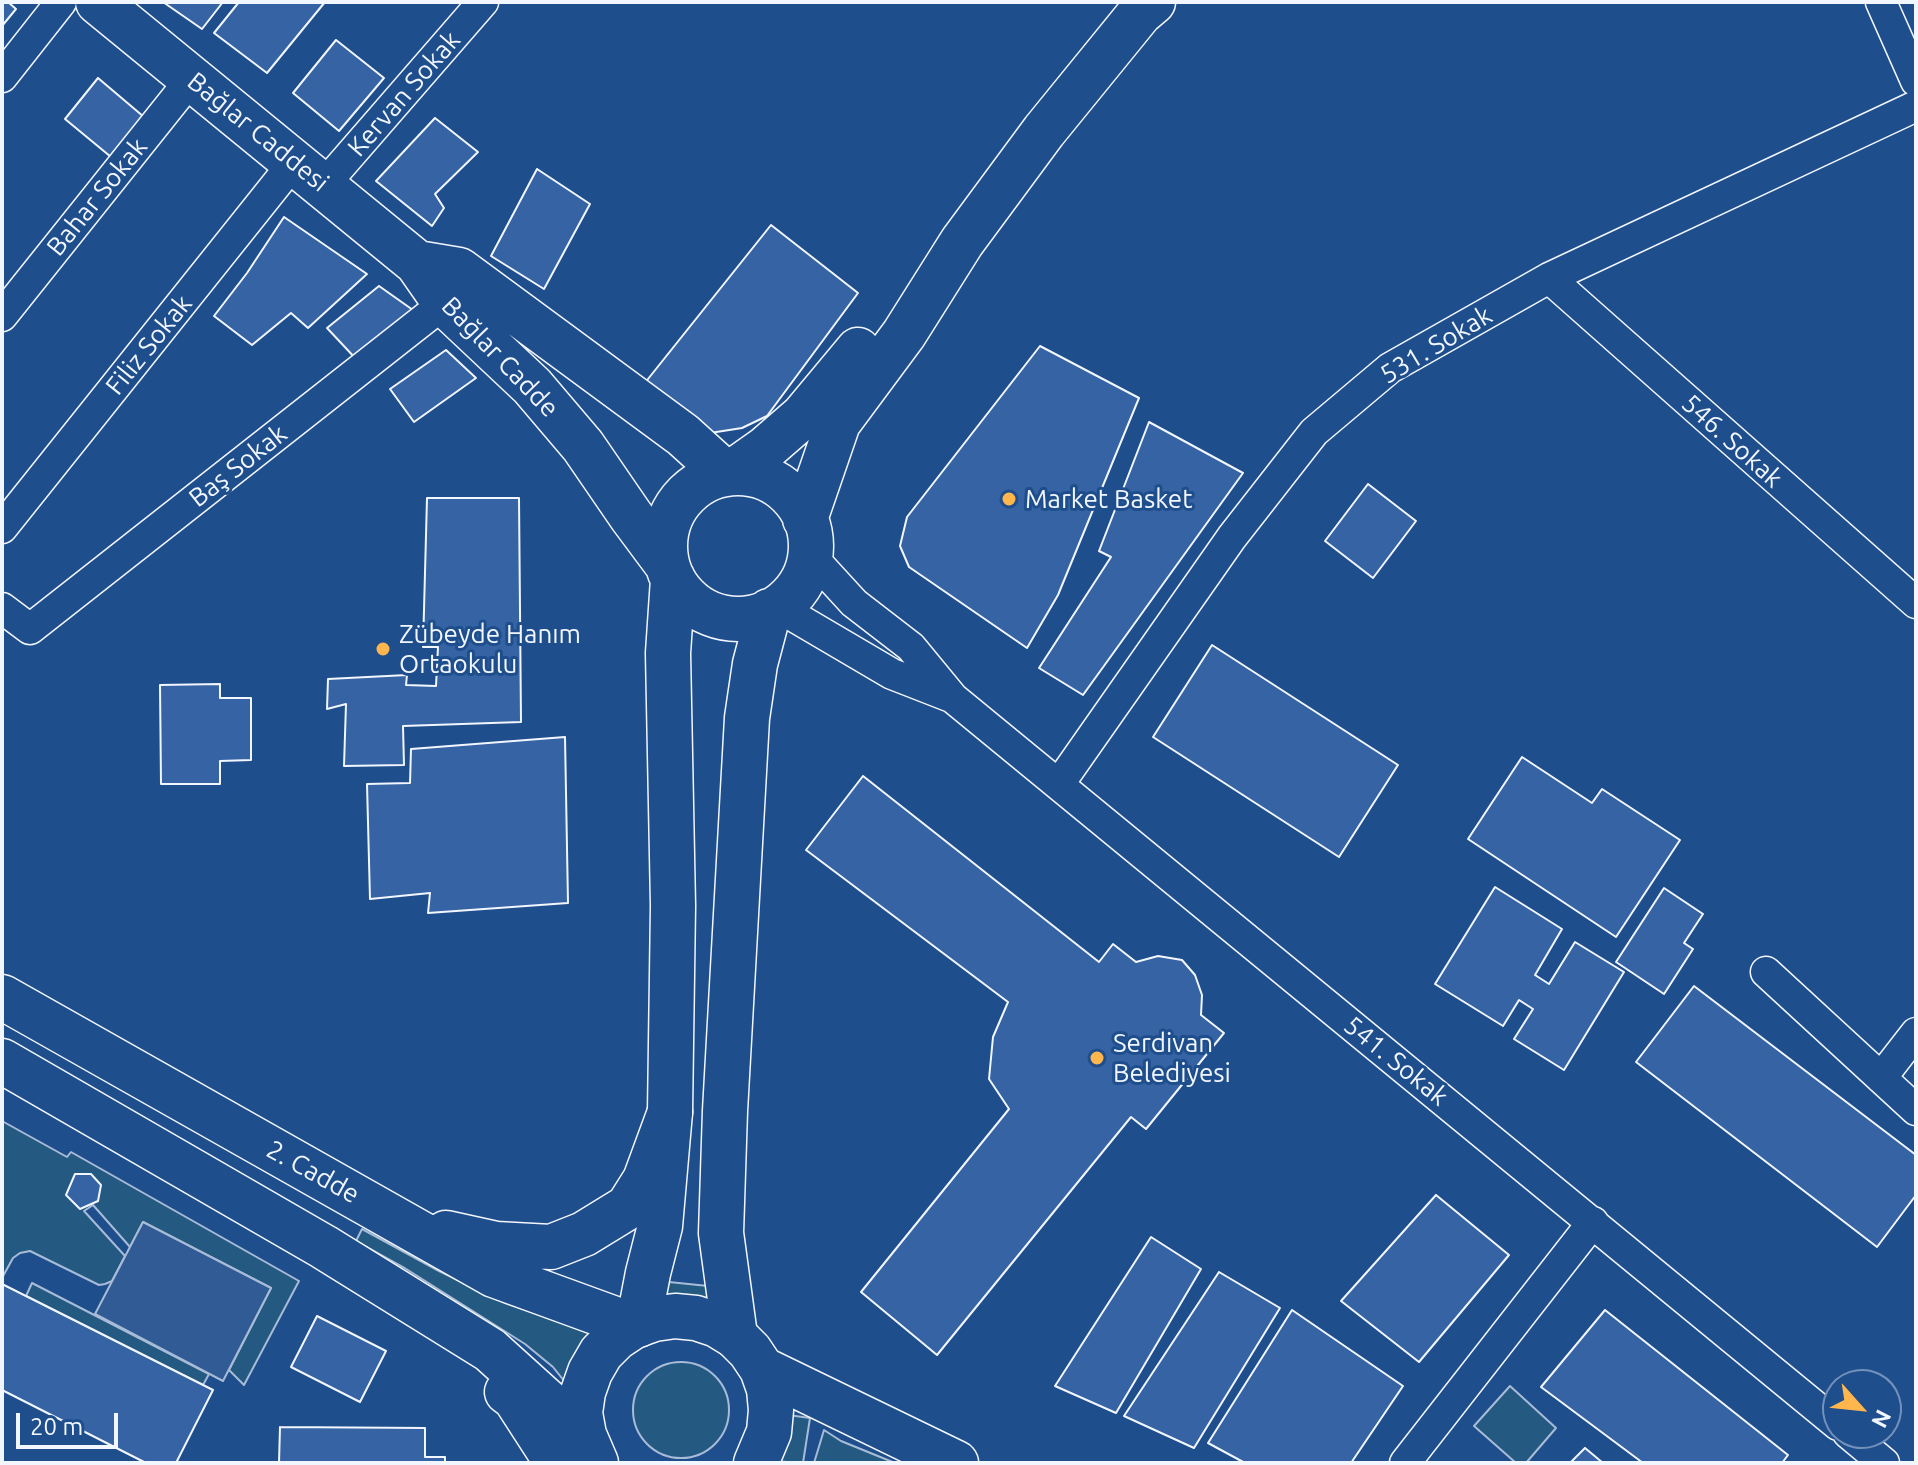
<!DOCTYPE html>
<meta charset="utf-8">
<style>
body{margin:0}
#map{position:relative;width:1918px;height:1465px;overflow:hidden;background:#1f4e8c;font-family:Ubuntu,sans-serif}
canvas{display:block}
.frame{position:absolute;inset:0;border:4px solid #f2f6ff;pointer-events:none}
.north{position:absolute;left:1822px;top:1369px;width:80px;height:80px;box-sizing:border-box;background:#1f4e8c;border:2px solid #7391ba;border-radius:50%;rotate:117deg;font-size:22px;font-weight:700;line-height:32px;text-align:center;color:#f2f6ff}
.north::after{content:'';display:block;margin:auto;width:28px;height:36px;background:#ffb74d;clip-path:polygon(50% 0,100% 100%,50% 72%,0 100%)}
.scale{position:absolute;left:16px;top:1413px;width:102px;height:36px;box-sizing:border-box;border:4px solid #f2f6ff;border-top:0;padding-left:10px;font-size:24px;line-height:28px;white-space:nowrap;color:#f2f6ff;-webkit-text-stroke:6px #1f4e8c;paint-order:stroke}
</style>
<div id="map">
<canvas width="1918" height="1465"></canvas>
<div class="frame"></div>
<div class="north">N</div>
<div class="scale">20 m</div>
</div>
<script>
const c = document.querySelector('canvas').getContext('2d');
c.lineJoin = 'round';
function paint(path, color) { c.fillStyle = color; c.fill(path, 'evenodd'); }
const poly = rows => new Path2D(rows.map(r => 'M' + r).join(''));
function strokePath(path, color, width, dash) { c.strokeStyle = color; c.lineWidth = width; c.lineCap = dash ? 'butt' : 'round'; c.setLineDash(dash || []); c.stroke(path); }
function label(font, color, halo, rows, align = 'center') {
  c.font = font + ' Ubuntu,sans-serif'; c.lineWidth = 6; c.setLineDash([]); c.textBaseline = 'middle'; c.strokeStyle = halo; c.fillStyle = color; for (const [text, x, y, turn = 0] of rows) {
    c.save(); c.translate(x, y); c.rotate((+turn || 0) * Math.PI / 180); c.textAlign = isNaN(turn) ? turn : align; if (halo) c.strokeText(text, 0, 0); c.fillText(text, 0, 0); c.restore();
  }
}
const green = poly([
 [2,1121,67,1157,71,1152,299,1281,244,1385,229,1370,271,1288,143,1222,130,1247,93,1205,84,1211,125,1256,112,1281,105,1284,99,1285,30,1251,20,1253,13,1258,2,1278,2,1121],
 [362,1229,439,1271,505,1303,558,1321,596,1330,565,1382,553,1367,525,1344,403,1267,356,1241,362,1229],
 [669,1282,708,1286,713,1304,664,1300,669,1282],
 [32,1283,209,1374,203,1385,26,1296,32,1283],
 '633 1410a48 48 0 1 1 96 0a48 48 0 1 1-96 0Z',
 [1510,1386,1556,1428,1526,1463,1516,1463,1474,1426,1510,1386],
 [788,1415,810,1418,803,1463,772,1461,788,1415],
 [824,1430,841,1441,895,1463,814,1463,824,1430]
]);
paint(green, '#245a82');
strokePath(green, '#a8bbd7', 2);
const parking = poly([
 [143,1222,271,1288,223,1381,95,1314,143,1222]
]);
paint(parking, '#305b95');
strokePath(parking, '#a8bbd7', 2);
const building = poly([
 [2,2,8,2,16,9,2,26,2,2],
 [163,2,223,2,202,29,163,2],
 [239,2,325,2,267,73,214,33,239,2],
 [336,40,384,78,339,131,293,93,336,40],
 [98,78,144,117,111,157,65,119,98,78],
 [435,118,478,152,435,194,444,208,432,226,376,181,435,118],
 [537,169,590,204,544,289,491,256,537,169],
 [284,217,367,274,308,328,291,313,252,345,214,316,247,273,284,217],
 [771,225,858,293,767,416,742,428,710,433,644,384,771,225],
 [379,286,420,315,357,360,327,328,379,286],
 [1040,346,1139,398,1058,595,1027,648,909,567,900,546,907,517,1040,346],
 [446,350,476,378,414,422,390,389,446,350],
 [1149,422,1243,473,1083,695,1039,668,1111,557,1099,551,1149,422],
 [1368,484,1416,521,1373,578,1325,541,1368,484],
 [427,498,519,498,521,722,403,726,404,765,344,766,346,704,327,709,328,679,407,675,406,685,436,686,438,647,423,647,427,498],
 [1212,645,1398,765,1339,857,1153,737,1212,645],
 [220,684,220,698,251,698,251,760,220,761,220,784,161,784,160,685,220,684],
 [565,737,568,903,428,913,430,893,370,899,367,784,410,783,411,749,565,737],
 [1522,757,1592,803,1602,789,1680,840,1616,937,1468,839,1522,757],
 [863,776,1099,962,1113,944,1136,962,1158,956,1182,960,1195,975,1202,995,1201,1015,1224,1033,1146,1129,1131,1117,937,1355,861,1292,1009,1109,989,1079,993,1037,1008,1002,806,850,863,776],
 [1495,887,1562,929,1535,975,1549,984,1575,942,1624,972,1564,1070,1514,1039,1533,1009,1519,1000,1503,1026,1435,984,1495,887],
 [1664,888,1703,914,1684,943,1693,949,1664,994,1616,962,1664,888],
 [1694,986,1916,1155,1916,1195,1877,1247,1636,1062,1694,986],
 [75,1174,91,1174,101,1185,98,1201,80,1209,66,1195,75,1174],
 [1436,1195,1509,1255,1419,1362,1341,1301,1436,1195],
 [1151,1237,1201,1269,1116,1413,1055,1386,1151,1237],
 [1219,1272,1280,1308,1194,1448,1124,1416,1219,1272],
 [2,1284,213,1390,176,1463,146,1463,2,1390,2,1284],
 [1292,1310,1403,1386,1351,1463,1245,1463,1208,1443,1292,1310],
 [1605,1310,1788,1455,1782,1463,1643,1463,1541,1387,1605,1310],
 [317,1316,386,1351,360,1402,291,1367,317,1316],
 [280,1427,425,1428,425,1457,445,1457,445,1463,279,1463,280,1427],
 [1585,1448,1603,1463,1570,1463,1585,1448]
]);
paint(building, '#3563a3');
strokePath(building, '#f2f6ff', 2);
const street = poly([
 [1881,2,1916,81],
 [2,77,61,2],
 [324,185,483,2],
 [1549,278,1916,603],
 [2,316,192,78],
 [2,528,295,161],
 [810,555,854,603,911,647,953,698,1838,1425],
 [778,607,892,674,951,697],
 [2,608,30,629,446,302],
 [1059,784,1232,537,1314,432,1390,368,1549,278,1916,106],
 [1766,972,1916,1110],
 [1881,1078,1916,1033],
 [1848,1433,1884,1463],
 [1405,1463,1593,1222]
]);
const secondary = poly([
 [98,2,417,263,447,306,532,386,583,446,631,516,666,563],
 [417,263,459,270,683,435,726,474],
 [731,473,765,449,803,416,858,350],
 '665 546a73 73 0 1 1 146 0a73 73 0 1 1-146 0Z',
 [805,519,838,423,904,334,962,242,1044,131,1140,13,1153,2],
 [638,1325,648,1273,660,1226,670,1112,673,906,668,653,673,579],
 [735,1336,721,1233,725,1111,747,718,755,664,769,611]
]);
const primary = poly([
 [2,997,494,1275,634,1326],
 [2,1061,324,1247,490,1350,584,1435],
 [446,1233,496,1244,551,1247,584,1234,628,1207,645,1180,670,1112],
 [762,1369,956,1463],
 [507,1392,515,1398,557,1463],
 [596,1463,584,1435,580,1413,583,1392,590,1372,601,1353,616,1338,634,1326,654,1319,675,1316,696,1318,717,1325,735,1336,750,1351,762,1369,769,1389,771,1410,769,1432,756,1463]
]);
strokePath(street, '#f2f6ff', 33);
strokePath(secondary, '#f2f6ff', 47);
strokePath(primary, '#f2f6ff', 47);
strokePath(street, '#1f4e8c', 30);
strokePath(secondary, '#1f4e8c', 44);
strokePath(primary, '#1f4e8c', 44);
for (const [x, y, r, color] of [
 [1009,499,8,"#ffb74d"],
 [383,649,8,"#ffb74d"],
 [1097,1058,8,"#ffb74d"]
]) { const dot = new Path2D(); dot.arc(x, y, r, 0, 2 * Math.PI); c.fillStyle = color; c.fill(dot); strokePath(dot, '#1f4e8c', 3); }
label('26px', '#f2f6ff', '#1f4e8c', [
 ["Kervan Sokak",404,94,-49],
 ["Bağlar Caddesi",258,132,39],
 ["Bahar Sokak",97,197,-51],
 ["Filiz Sokak",149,345,-51],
 ["531. Sokak",1436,345,-31],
 ["Bağlar Cadde",500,357,46],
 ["546. Sokak",1732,441,42],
 ["Baş Sokak",238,466,-38],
 ["541. Sokak",1396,1061,39],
 ["2. Cadde",313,1172,29]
]);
label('26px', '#f2f6ff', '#1f4e8c', [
 ["Market Basket",1025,499],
 ["Zübeyde Hanım",399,634],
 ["Ortaokulu",399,664],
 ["Serdivan",1113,1043],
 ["Belediyesi",1113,1073]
], 'left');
</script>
